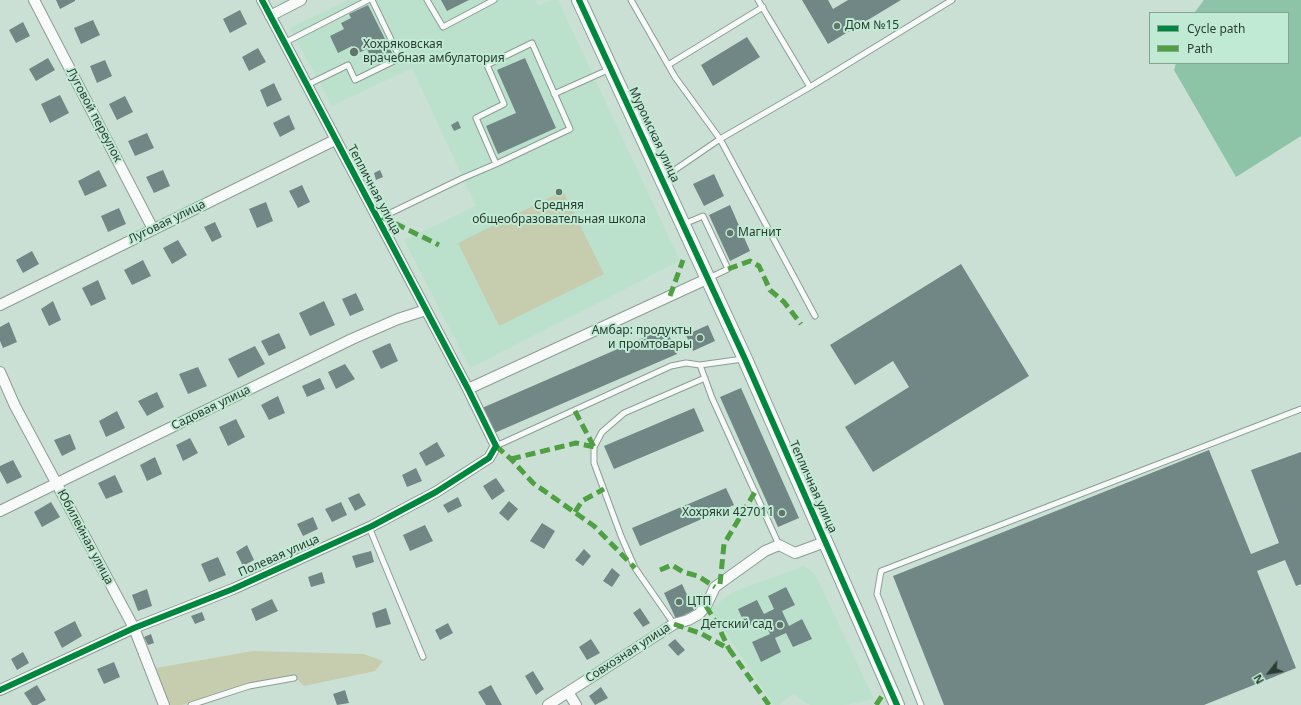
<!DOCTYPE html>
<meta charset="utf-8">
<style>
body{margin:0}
#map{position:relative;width:1301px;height:705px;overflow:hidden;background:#cae0d4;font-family:"Noto Sans",sans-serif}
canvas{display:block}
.legend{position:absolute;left:1149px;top:12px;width:140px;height:52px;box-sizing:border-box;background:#c0ead3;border:1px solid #85a493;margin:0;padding:5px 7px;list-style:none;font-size:12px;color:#2c3c33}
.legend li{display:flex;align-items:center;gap:8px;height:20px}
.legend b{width:20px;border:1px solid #85a493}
.north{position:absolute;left:1249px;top:653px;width:40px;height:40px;-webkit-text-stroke:3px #c0ead3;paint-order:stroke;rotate:239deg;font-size:11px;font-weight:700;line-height:16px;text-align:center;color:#2c3c33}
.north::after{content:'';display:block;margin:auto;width:14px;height:18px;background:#2c3c33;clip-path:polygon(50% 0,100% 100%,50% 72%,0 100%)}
</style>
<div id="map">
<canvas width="1301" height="705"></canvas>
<ul class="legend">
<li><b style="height:5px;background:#00873e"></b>Cycle path</li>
<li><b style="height:5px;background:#4fa043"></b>Path</li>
</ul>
<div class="north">N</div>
</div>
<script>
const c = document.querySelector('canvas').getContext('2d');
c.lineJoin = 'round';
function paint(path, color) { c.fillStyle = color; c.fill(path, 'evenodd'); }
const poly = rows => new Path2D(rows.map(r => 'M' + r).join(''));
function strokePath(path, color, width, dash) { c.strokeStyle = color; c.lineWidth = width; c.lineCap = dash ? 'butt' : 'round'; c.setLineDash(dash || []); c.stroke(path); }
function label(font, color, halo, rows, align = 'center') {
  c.font = font + ' "Noto Sans",sans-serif'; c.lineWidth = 4; c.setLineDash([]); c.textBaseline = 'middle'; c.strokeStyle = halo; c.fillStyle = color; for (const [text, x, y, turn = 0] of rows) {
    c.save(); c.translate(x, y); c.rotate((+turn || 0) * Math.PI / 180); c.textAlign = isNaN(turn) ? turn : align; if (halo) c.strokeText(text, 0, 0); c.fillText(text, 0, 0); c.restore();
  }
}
paint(poly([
 [348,0,535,0,538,6,552,0,558,0,680,261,470,368,404,240,476,206,412,68,332,106,290,28],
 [804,566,815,574,874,699,846,705,810,705,793,694,779,705,774,705,710,609,733,592]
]), '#bbe1cc');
paint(poly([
 [563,191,604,274,499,326,458,243],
 [253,651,364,654,383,661,375,671,304,686,293,675,246,685,182,705,170,705,156,668]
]), '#c6cdaf');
paint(poly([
 [1204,0,1301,0,1301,136,1236,177,1174,70,1176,63,1288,63,1288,13,1194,13]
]), '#8dc4a8');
paint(poly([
 [56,0,75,0,75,1,60,9],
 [441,0,469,0,447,11],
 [802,0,828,0,833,9,848,0,901,0,828,44],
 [368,5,392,53,373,62,367,49,356,54,352,46,338,53,330,36,344,29,341,23,351,18,349,14],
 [240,10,247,24,230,33,223,19],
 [93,20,100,35,81,44,74,28],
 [23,22,30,36,16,43,9,30],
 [747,37,760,57,713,86,701,65],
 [258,48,266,62,249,71,242,57],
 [48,58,55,70,36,81,29,69],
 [525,58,556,128,498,154,486,126,516,113,497,70],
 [105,60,112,76,97,83,90,66],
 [274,83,282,100,267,107,260,90],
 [60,95,69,113,50,123,41,104],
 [125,96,133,112,117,120,109,104],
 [289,115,295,129,280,137,273,123],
 [458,121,461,128,454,131,451,125],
 [147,133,154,148,135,156,128,141],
 [99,170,107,186,85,196,78,181],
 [163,170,170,186,154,193,146,177],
 [380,170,383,177,376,180,374,173],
 [714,174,724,196,704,206,693,184],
 [302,185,310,202,298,208,289,191],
 [266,202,273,221,257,228,249,209],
 [730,205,750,251,730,261,709,215],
 [119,208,126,224,108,232,101,216],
 [215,222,222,237,212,242,204,227],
 [178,240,187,255,172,264,163,248],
 [32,251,39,264,23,273,16,260],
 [143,260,151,276,132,285,124,270],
 [961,264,1029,376,873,472,845,427,909,387,893,361,855,385,830,345],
 [98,280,106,299,91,306,82,288],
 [356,293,364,310,350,316,342,299],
 [53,301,61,320,49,326,41,309],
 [324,301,335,325,310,336,299,313],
 [9,322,17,342,3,348,0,341,0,327],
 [708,325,715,341,693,351,686,335],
 [666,328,677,354,492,434,482,408],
 [279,333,286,348,269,356,261,341],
 [390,343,398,361,381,369,372,351],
 [255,346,265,364,238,378,228,359],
 [345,364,355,379,336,389,328,372],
 [198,367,207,386,188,394,179,374],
 [320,378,325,389,307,397,302,386],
 [741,388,799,518,778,527,720,397],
 [157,392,164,407,147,416,138,401],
 [278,396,285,413,269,420,261,405],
 [694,408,704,431,614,469,604,446],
 [117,411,125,428,106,437,99,421],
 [236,419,245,437,228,446,219,427],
 [70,434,76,449,62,456,54,440],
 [190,438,198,453,183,461,176,445],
 [437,442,445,456,426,466,419,453],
 [1209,450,1251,554,1279,543,1251,470,1301,452,1301,584,1296,586,1285,560,1257,571,1296,668,1204,705,944,705,893,576],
 [155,457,162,474,147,481,140,465],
 [13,460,22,477,7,484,0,471,0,466],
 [416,468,422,481,407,487,402,475],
 [115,475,123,492,106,499,98,483],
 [496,478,505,491,492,500,483,486],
 [726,488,734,505,640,546,632,528],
 [359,493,366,505,355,511,348,498],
 [458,497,462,506,448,513,443,505],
 [509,501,518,509,508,521,499,513],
 [51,502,60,517,42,527,34,512],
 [341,502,347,515,332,522,325,509],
 [313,517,318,529,303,536,297,524],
 [542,523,555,531,544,549,530,541],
 [425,525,433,541,410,551,403,535],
 [247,545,254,560,243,566,236,552],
 [584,549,591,556,583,566,575,560],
 [371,551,374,562,356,568,352,556],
 [218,557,226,575,209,582,201,564],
 [612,568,620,575,612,587,603,581],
 [322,572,325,583,311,587,308,577],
 [682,584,694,610,676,619,664,593],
 [786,587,795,605,782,611,789,626,802,619,812,639,793,647,786,633,775,638,781,652,761,662,752,642,770,634,763,619,746,627,738,609,757,600,764,614,774,609,768,596],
 [147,589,152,606,138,611,132,595],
 [272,599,278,611,256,621,251,609],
 [386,608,391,624,376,628,372,613],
 [640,608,650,623,643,627,633,613],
 [202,612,205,620,195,624,191,616],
 [75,621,82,636,62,648,54,632],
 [448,623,453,633,440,640,435,630],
 [151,634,154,643,148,645,144,637],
 [591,639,600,653,587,660,579,647],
 [675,639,685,650,678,656,668,645],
 [23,652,29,663,17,670,11,659],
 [114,662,120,677,104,684,97,669],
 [533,671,544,689,536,695,525,676],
 [37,685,46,700,37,705,32,705,24,693],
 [491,685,502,705,486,705,478,692],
 [601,687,608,698,595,705,589,696],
 [345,690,349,703,337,705,333,694]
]), '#708786');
const lane = poly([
 [427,0,443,27,494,0],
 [631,0,675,77,720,139,815,316],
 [284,43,368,0],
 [668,65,763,7],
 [307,85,348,65,355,80,400,58,372,0],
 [810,87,952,0],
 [554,94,610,69],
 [663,178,720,139,810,87,758,0],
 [378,219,463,178,496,164,570,129,532,43,487,65,504,104,476,118,496,164],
 [684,224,703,216,728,269,709,278],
 [700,365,712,398,779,545],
 [496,446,671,366,686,363,700,365,743,359],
 [369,527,423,657],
 [674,624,635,568,621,536,594,463,594,447,602,432,624,413,705,378],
 [191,705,249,686,294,678],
 [921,705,877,594,881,571,1301,409]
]);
const street = poly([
 [34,0,153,229],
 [270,16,301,0],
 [0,305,335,140],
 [0,372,15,406,134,628,164,705],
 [468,389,709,278],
 [0,511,352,339,398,319,426,310],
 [0,690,134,628,233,589,372,526,436,492,489,458,496,446,468,389,262,0],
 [568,692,576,705],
 [548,705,674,624,688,620,699,614,706,606,715,587,765,551,779,545,795,553,825,542]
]);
const secondary = poly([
 [579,0,745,359,897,705]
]);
strokePath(lane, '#8c9d94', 7);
strokePath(street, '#8c9d94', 12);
strokePath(secondary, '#8c9d94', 16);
strokePath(lane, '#f7faf9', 5);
strokePath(street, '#f7faf9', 10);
strokePath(secondary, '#f7faf9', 14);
strokePath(poly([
 [382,217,439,245],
 [728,269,750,261,759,266,770,290,784,302,801,324],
 [670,296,683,260],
 [575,411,594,447],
 [496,446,511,459,533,483,594,526,635,568],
 [511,459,576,443,594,447],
 [575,512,582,501,604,489],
 [660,570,672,565,683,572,698,576,715,587],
 [720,584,724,544,755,492],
 [706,606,718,626,729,649],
 [674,624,702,634,729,649,769,705],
 [876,705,882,696]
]), '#4fa043', 5, [10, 5]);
strokePath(poly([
 [579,0,745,359,897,705],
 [0,690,134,628,233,589,372,526,436,492,489,458,496,446,468,389,262,0]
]), '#00873e', 6);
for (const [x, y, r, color] of [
 [837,26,4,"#63756b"],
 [354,52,5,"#63756b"],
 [559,192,4,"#63756b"],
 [730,233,4,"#63756b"],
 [700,338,4,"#63756b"],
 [782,513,4,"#63756b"],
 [679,602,4,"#63756b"],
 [780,625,4,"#63756b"]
]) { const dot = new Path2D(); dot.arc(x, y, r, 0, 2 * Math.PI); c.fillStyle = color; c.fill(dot); strokePath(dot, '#c0ead3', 1.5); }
label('12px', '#2c3c33', '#c0ead3', [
 ["Дом №15",845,26],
 ["Хохряковская",363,45],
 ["врачебная амбулатория",363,59],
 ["Средняя",559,206,"center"],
 ["общеобразовательная школа",559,220,"center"],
 ["Магнит",738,233],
 ["Амбар: продукты",692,331,"right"],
 ["и промтовары",692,345,"right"],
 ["Хохряки 427011",774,513,"right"],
 ["ЦТП",687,602],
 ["Детский сад",772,625,"right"]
], 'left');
label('12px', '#2c3c33', '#c0ead3', [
 ["Луговой переулок",94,115,62],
 ["Муромская улица",654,135,65],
 ["Тепличная улица",374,190,62],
 ["Луговая улица",167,222,-26],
 ["Садовая улица",211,408,-26],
 ["Тепличная улица",813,487,66],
 ["Юбилейная улица",85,537,62],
 ["Полевая улица",279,556,-24],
 ["Совхозная улица",628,653,-33]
]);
</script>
